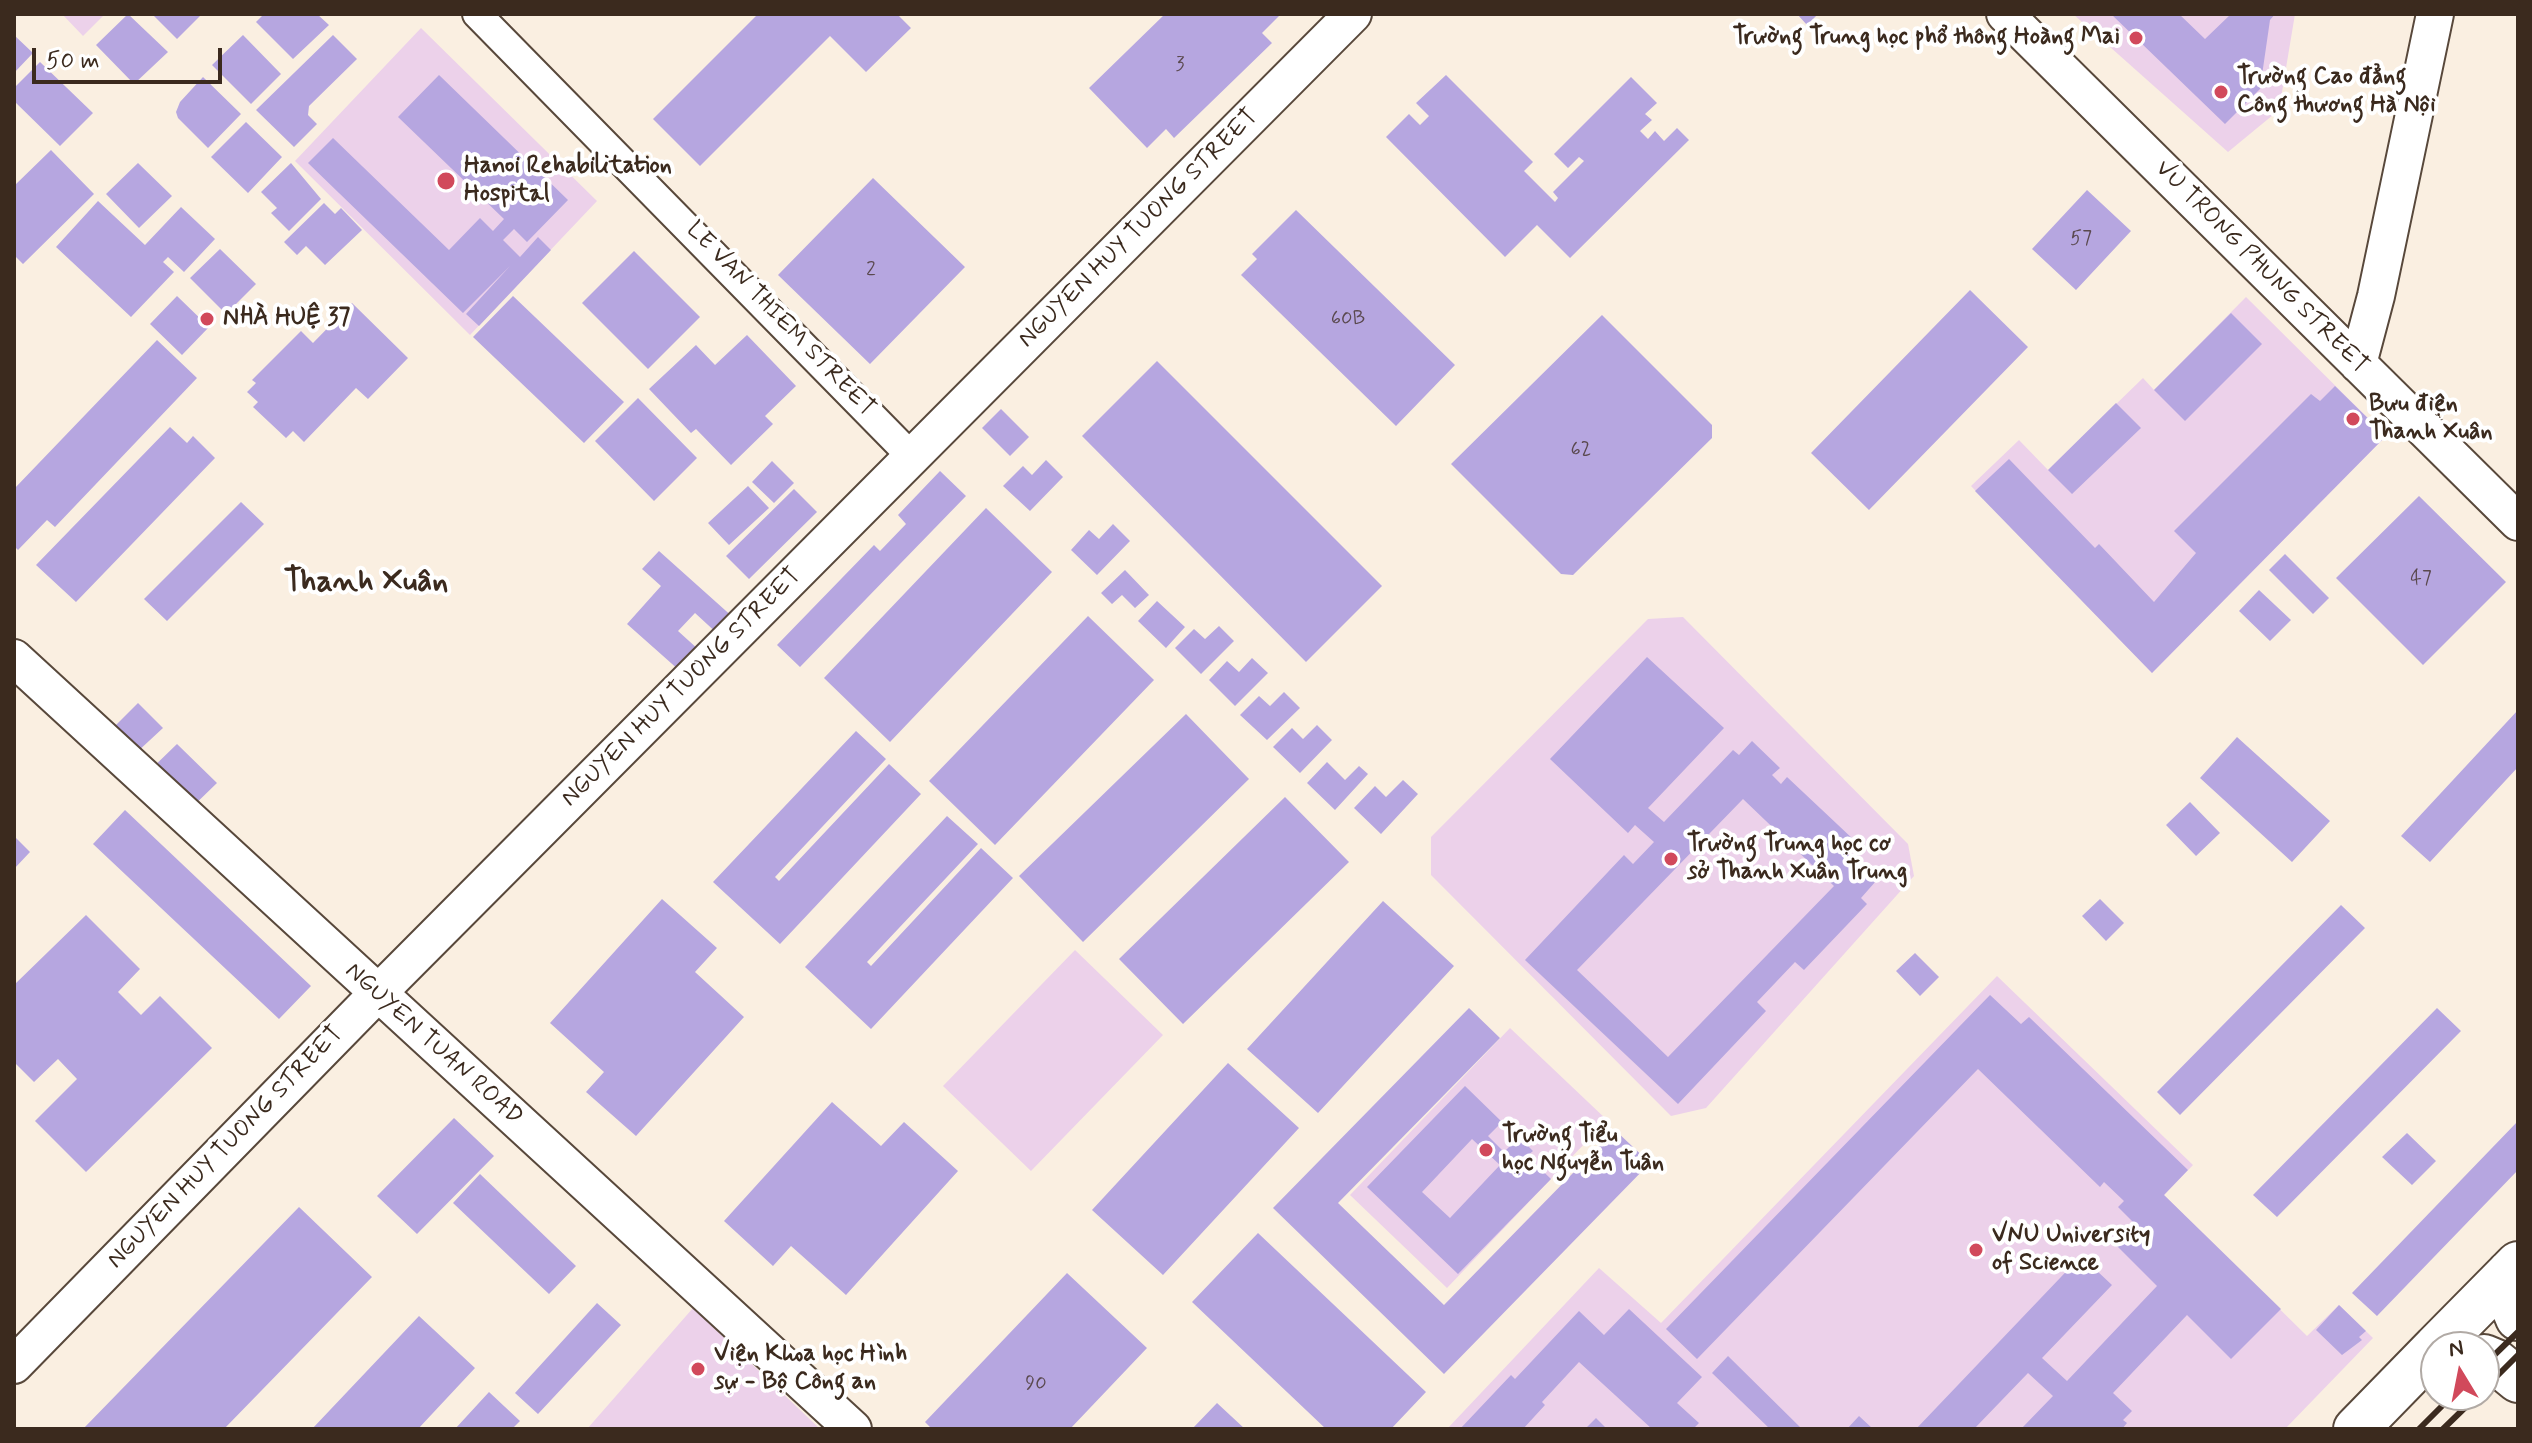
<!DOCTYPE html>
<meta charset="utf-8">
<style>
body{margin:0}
#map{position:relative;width:2532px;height:1443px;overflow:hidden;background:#faefe1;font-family:Mynerve,sans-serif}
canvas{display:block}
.frame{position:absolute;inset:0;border:16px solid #3b2a1e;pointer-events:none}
.north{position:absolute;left:2420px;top:1331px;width:80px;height:80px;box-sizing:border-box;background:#fff;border:2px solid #b1aaa5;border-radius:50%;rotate:350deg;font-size:22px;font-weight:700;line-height:32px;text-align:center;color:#3b2a1e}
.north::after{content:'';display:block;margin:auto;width:28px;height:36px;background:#d1495b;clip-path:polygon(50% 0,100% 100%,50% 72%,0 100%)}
.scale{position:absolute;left:32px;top:48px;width:190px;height:36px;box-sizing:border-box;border:4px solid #3b2a1e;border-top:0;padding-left:10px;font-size:24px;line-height:28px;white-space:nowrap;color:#3b2a1e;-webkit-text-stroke:6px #fff;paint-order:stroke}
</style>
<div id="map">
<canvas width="2532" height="1443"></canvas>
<div class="frame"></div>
<div class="north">N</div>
<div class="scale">50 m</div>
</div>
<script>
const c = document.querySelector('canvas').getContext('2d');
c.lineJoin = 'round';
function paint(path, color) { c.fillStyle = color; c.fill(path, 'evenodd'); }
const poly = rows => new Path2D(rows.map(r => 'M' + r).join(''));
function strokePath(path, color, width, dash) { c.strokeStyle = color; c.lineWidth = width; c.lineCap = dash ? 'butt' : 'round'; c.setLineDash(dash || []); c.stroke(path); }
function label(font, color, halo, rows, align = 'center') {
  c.font = font + ' Mynerve,sans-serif'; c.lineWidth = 8; c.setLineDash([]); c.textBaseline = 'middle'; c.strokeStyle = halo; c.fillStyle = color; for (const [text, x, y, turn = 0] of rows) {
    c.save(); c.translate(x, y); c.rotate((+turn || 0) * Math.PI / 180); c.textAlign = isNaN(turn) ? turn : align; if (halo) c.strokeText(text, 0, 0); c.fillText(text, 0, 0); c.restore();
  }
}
paint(poly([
 [62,14,105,14,83,36],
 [2073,14,2295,14,2279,110,2228,152],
 [421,28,597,201,470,335,295,161],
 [2246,297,2386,436,2152,673,1971,486,2019,440,2048,470,2143,378,2154,390],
 [1683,617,1908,844,1914,876,1706,1108,1671,1116,1431,875,1431,837,1648,619],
 [1075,950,1163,1035,1031,1171,943,1086],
 [1997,976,2193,1165,2164,1195,2307,1336,2339,1305,2373,1338,2285,1429,1447,1429,1599,1268,1661,1323],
 [1510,1028,1607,1120,1447,1288,1350,1195],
 [693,1308,820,1429,587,1429]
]), '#ecd1ea');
paint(poly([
 [128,14,168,52,134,84,96,45],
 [152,14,202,14,177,39],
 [264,14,317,14,329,25,293,59,256,22],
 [758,14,897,14,911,28,866,72,830,36,700,166,653,119],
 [1165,14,1281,14,1262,33,1272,43,1174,138,1166,129,1147,148,1089,88],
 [1797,14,1818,14,1807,25],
 [2111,14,2179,14,2205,39,2231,14,2275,14,2270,20,2260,89,2225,124],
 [14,35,33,53,14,73],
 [243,35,281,74,251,104,212,65],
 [333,35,357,59,309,106,308,115,317,124,294,147,256,110],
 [40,62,93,113,60,146,14,101,14,88],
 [439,75,568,200,527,242,514,229,503,240,520,257,538,237,551,250,479,326,466,314,510,266,463,313,308,163,333,138,449,250,480,218,493,231,504,219,398,117],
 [1446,75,1533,162,1524,171,1555,202,1558,198,1553,192,1584,161,1579,157,1568,168,1554,154,1631,77,1657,103,1645,114,1652,120,1640,131,1648,139,1655,131,1664,141,1677,128,1689,140,1570,258,1537,225,1505,257,1386,137,1409,114,1420,125,1429,116,1416,103],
 [203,77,241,114,208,148,178,118,176,112,180,102],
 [246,122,282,157,248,193,211,157],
 [51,150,94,194,23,264,14,255,14,186],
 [138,163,172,196,139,228,106,194],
 [291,163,321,199,289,231,271,213,277,208,261,192],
 [873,178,965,267,870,364,778,275],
 [2087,190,2131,231,2076,290,2032,249],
 [98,201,145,245,181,207,215,239,184,272,168,257,163,262,174,272,131,317,56,247],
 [324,203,335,214,341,208,362,230,325,265,306,246,297,255,284,242],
 [1296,210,1455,365,1396,426,1241,275,1257,259,1252,254],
 [220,249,256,284,226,314,190,278],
 [634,251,700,317,648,369,582,303],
 [1970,290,2028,347,1869,510,1811,453],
 [177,296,209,327,182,355,150,324],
 [513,296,624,402,584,443,473,337],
 [352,303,408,358,368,399,356,388,304,442,293,431,286,438,253,407,258,402,247,392,256,383,252,380,301,331,313,343],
 [2231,313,2262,344,2185,421,2154,390],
 [1602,315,1712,425,1712,438,1573,575,1561,574,1451,464],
 [747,335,796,386,765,416,773,424,731,465,696,429,691,433,649,389,696,345,715,365],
 [157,340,197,378,55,527,47,520,18,550,14,546,14,489],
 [1157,361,1382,586,1306,662,1082,436],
 [2335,386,2386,436,2152,673,1975,491,2009,459,2095,548,2099,544,2154,602,2196,553,2174,531,2311,394,2320,401],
 [638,398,697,458,654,501,595,441],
 [2116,403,2141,428,2072,494,2048,470],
 [1001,409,1029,437,1010,456,982,428],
 [170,427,187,443,193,436,215,458,76,602,36,565],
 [1046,460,1063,477,1030,511,1003,486,1023,466,1032,475],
 [772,461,794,483,774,503,752,482],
 [940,471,966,496,800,667,777,645,874,545,880,551,906,524,898,515],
 [748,486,769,508,729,545,708,523],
 [794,489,817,512,749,579,726,556],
 [2419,496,2506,582,2423,665,2336,578],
 [241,502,264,524,167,621,144,599],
 [986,508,1052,572,890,742,824,678],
 [1113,524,1130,541,1097,575,1071,550,1089,530,1099,539],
 [659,551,735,619,720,636,695,613,678,631,699,650,680,671,627,624,661,586,642,569],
 [2285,554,2329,598,2313,614,2269,570],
 [1125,570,1149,595,1135,608,1122,595,1112,604,1101,593],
 [2259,590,2291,620,2270,641,2239,611],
 [1157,601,1185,627,1166,648,1138,621],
 [1088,616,1154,680,995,845,929,781],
 [1219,626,1234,641,1201,674,1175,648,1194,629,1205,639],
 [1647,657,1724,728,1648,808,1664,822,1733,750,1739,755,1752,741,1780,768,1772,775,1781,784,1787,777,1854,840,1844,851,1876,881,1861,898,1867,904,1804,970,1795,962,1757,1002,1766,1011,1678,1104,1525,960,1624,855,1633,864,1654,842,1635,825,1628,833,1550,759],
 [1743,799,1834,886,1668,1057,1577,970],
 [1252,658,1268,673,1235,706,1209,680,1227,661,1239,672],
 [1284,692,1300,708,1267,740,1240,715,1259,696,1270,706],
 [138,703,163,728,136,753,112,729],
 [2518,710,2518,767,2430,862,2401,836],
 [1186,714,1249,779,1083,942,1019,876],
 [1317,725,1332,740,1300,773,1273,747,1292,728,1303,739],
 [856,731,886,759,775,877,779,881,889,764,921,794,780,944,713,882],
 [2237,737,2330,821,2292,862,2200,778],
 [177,744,217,783,186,813,146,774],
 [1327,762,1345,780,1359,766,1368,774,1335,810,1307,783],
 [1403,780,1418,794,1381,834,1354,808,1375,786,1386,797],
 [1285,797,1349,862,1183,1024,1119,959],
 [2190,802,2220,833,2196,856,2166,825],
 [125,810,311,986,279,1019,93,844],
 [947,816,978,844,867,962,871,966,981,848,1013,878,871,1029,805,967],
 [14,836,30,852,14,869],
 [662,899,717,948,695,972,744,1017,636,1136,586,1092,604,1072,550,1023],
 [2100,899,2124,923,2106,941,2082,916],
 [1383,901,1454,966,1318,1113,1247,1049],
 [2341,905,2365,928,2180,1115,2157,1092],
 [86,915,140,969,118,992,141,1015,160,996,212,1048,86,1172,35,1121,77,1079,58,1059,34,1082,14,1062,14,985],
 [1915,953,1939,977,1920,996,1896,971],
 [1990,995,2021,1024,2029,1017,2188,1170,2164,1195,2281,1309,2231,1359,2187,1315,2113,1393,2132,1411,2123,1420,2127,1423,2122,1429,2021,1429,2053,1396,2028,1373,1974,1429,1916,1429,2081,1256,2112,1285,2042,1358,2067,1381,2157,1286,2115,1244,2135,1224,2118,1207,2124,1201,2104,1182,2100,1187,1978,1069,1697,1359,1666,1329],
 [1469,1008,1500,1038,1338,1203,1444,1305,1615,1130,1650,1163,1444,1374,1273,1208],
 [2437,1008,2461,1031,2277,1217,2253,1195],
 [1228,1063,1299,1128,1163,1275,1092,1210],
 [1465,1086,1502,1122,1488,1136,1504,1152,1519,1137,1533,1151,1527,1156,1551,1179,1458,1274,1367,1187],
 [1472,1139,1500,1165,1450,1218,1422,1192],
 [832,1102,881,1146,904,1122,958,1171,846,1295,791,1246,773,1266,724,1221],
 [454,1118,494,1156,417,1234,377,1196],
 [2518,1121,2518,1170,2377,1316,2352,1293],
 [2407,1133,2436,1161,2412,1185,2382,1157],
 [480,1174,576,1266,549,1294,453,1203],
 [299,1207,372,1277,224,1429,83,1429],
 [1258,1233,1426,1392,1391,1429,1326,1429,1192,1302],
 [1067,1273,1147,1348,1070,1429,932,1429,925,1422],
 [597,1303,621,1325,538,1414,515,1393],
 [2339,1305,2366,1331,2359,1337,2362,1340,2342,1355,2316,1330],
 [1629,1309,1702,1377,1677,1403,1699,1423,1693,1429,1652,1429,1579,1362,1542,1402,1545,1405,1523,1429,1460,1429,1511,1375,1515,1379,1579,1311,1604,1335],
 [419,1316,475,1368,418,1429,312,1429],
 [1728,1356,1802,1429,1770,1429,1712,1373],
 [489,1392,520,1421,512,1429,455,1429],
 [1217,1403,1245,1429,1192,1429],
 [1859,1416,1873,1429,1847,1429],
 [1596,1418,1607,1429,1585,1429]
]), '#b6a6e0');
const minor = poly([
 [477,14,912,457]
]);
const tertiary = poly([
 [2005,14,2518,522],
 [2358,364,2376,296,2435,14],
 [14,658,853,1429],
 [14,1365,377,994,1353,14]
]);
const primary = poly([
 [2509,1273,2511,1301,2518,1318],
 [2436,1347,2518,1264],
 [2484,1357,2496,1362,2518,1380],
 [2356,1429,2436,1347]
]);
strokePath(minor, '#58483b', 32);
strokePath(tertiary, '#58483b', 40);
strokePath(primary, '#58483b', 48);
strokePath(minor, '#fff', 28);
strokePath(tertiary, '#fff', 36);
strokePath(primary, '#fff', 44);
strokePath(poly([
 [2484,1365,2518,1332],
 [2484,1389,2518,1355],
 [2419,1429,2453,1395],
 [2443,1429,2478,1395]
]), '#3b2a1e', 6);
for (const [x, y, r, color] of [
 [2136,38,8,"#d1495b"],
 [2221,92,8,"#d1495b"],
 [446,181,10,"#d1495b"],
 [207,319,8,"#d1495b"],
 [2353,419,8,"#d1495b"],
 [1671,859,8,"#d1495b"],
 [1486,1150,8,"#d1495b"],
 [1976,1250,8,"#d1495b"],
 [698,1369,8,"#d1495b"]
]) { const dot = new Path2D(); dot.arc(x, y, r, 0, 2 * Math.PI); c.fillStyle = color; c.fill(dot); strokePath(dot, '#fff', 3); }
label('20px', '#5a494e', null, [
 ["3",1180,66],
 ["57",2081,240],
 ["2",871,271],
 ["60B",1348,320],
 ["62",1581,451],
 ["47",2421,580],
 ["90",1036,1385]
]);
label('bold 24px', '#3b2a1e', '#fff', [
 ["Trường Trung học phổ thông Hoàng Mai",2120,38,"right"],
 ["Trường Cao đẳng",2237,78],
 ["Công thương Hà Nội",2237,106],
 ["Hanoi Rehabilitation",464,167],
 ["Hospital",464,195],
 ["NHÀ HUỆ 37",223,319],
 ["Bưu điện",2369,405],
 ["Thanh Xuân",2369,433],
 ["Trường Trung học cơ",1687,845],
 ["sở Thanh Xuân Trung",1687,873],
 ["Trường Tiểu",1502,1136],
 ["học Nguyễn Tuân",1502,1164],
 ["VNU University",1992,1236],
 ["of Science",1992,1264],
 ["Viện Khoa học Hình",714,1355],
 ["sự - Bộ Công an",714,1383]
], 'left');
label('24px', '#3b2a1e', '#fff', [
 ["NGUYEN HUY TUONG STREET",1139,229,-45],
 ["VU TRONG PHUNG STREET",2261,268,45],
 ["LE VAN THIEM STREET",780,320,46],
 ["NGUYEN HUY TUONG STREET",682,688,-45],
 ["NGUYEN TUAN ROAD",433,1045,42],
 ["NGUYEN HUY TUONG STREET",226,1148,-46]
]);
label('bold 32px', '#3b2a1e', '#fff', [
 ["Thanh Xuân",366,583]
]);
</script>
